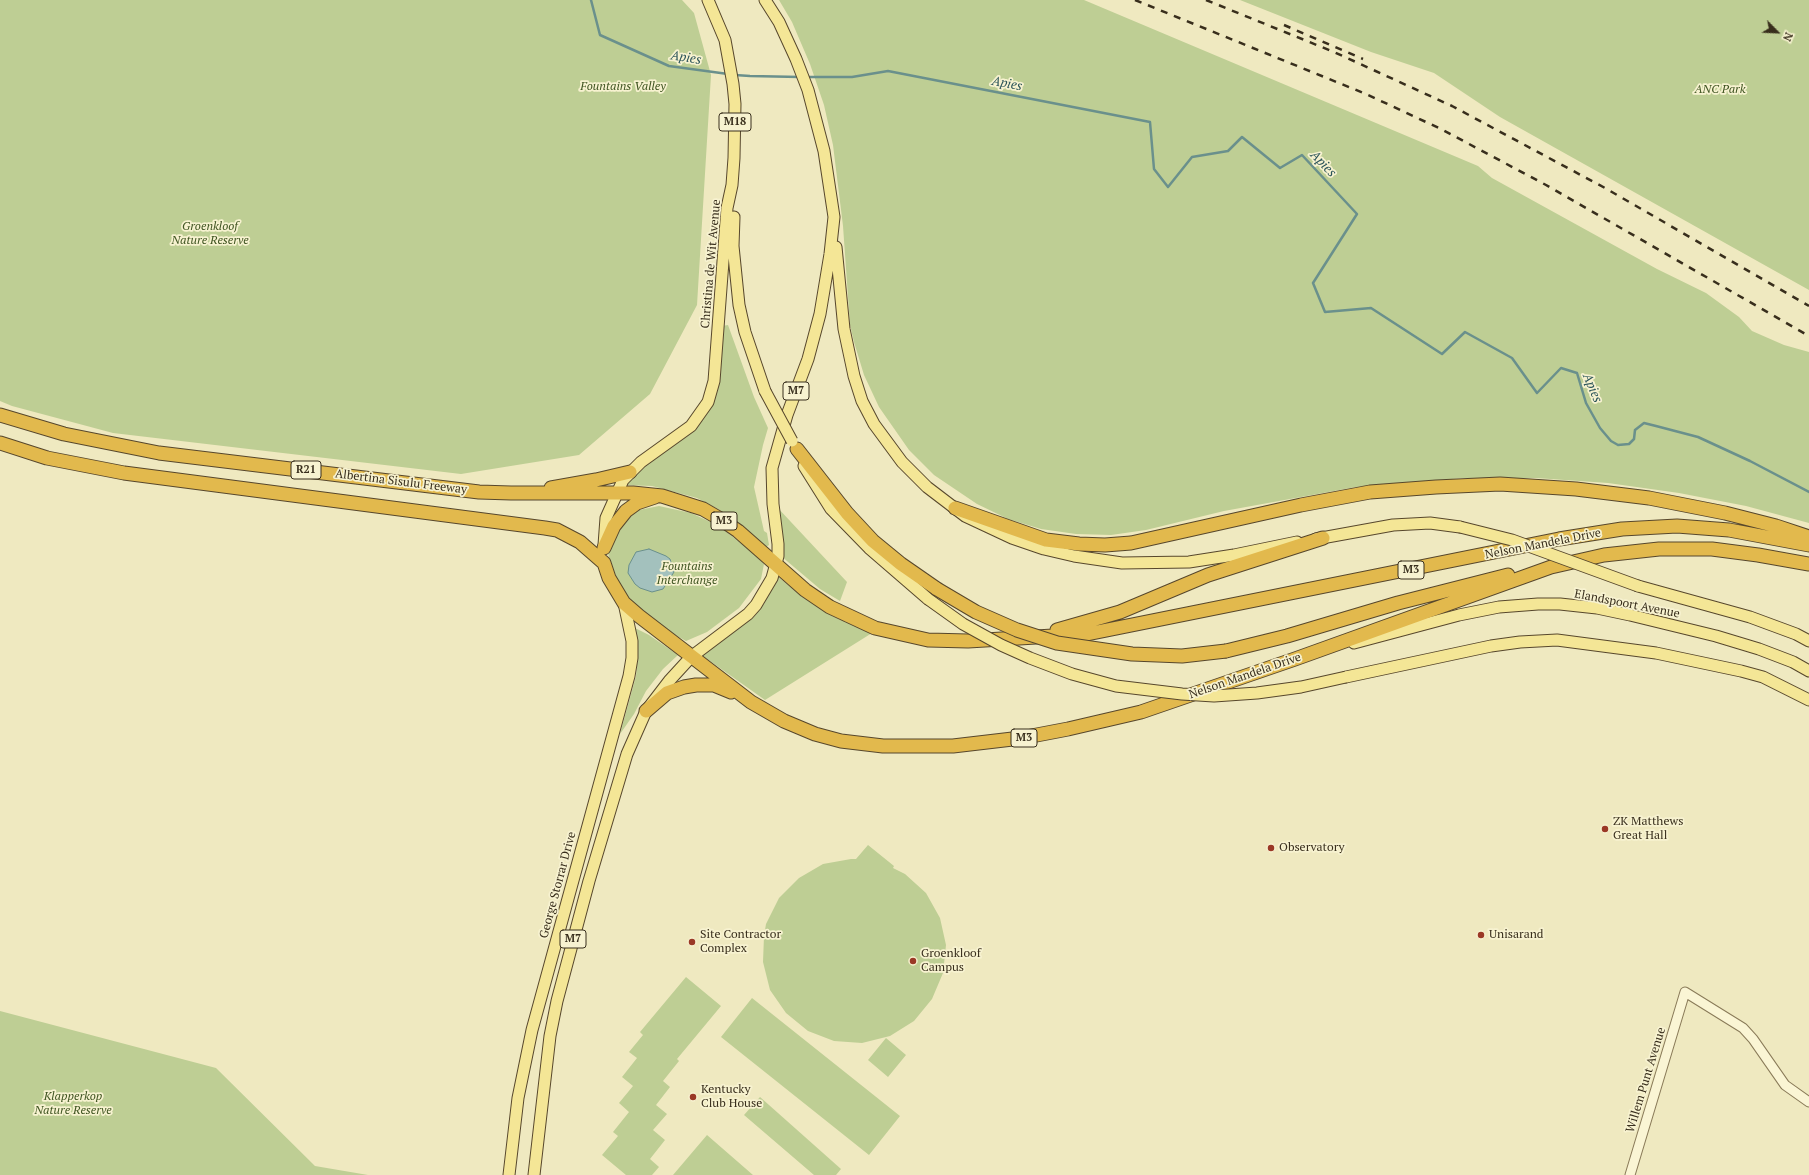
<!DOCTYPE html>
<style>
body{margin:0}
#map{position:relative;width:1809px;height:1175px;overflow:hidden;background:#efe9c0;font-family:"PT Serif",serif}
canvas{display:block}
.north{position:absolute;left:1757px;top:12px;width:40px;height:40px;-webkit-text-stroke:3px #f7f2d0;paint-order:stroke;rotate:114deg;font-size:11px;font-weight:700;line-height:16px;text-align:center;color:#382e1c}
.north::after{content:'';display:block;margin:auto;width:14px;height:18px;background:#382e1c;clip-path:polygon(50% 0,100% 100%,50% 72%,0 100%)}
</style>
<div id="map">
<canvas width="1809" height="1175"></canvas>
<div class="north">N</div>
</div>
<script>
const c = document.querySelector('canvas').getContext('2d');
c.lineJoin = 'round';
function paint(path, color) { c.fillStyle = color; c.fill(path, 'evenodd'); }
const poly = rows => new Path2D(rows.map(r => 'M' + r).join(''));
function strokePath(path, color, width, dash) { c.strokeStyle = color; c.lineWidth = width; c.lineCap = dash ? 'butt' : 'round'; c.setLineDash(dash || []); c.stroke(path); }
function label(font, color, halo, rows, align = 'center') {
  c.font = font + ' "PT Serif",serif'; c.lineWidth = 3.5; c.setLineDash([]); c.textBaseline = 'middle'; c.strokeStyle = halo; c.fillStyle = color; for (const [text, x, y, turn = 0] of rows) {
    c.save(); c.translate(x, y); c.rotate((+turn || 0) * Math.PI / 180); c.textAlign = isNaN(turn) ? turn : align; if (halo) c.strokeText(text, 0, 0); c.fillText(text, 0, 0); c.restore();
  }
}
paint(poly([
 [0,0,682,0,694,13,711,75,697,305,650,394,579,455,461,474,113,433,12,406,0,401],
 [779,0,1084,0,1478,166,1492,178,1657,269,1706,293,1739,317,1752,331,1784,345,1809,352,1809,523,1746,506,1679,493,1608,483,1536,478,1464,478,1356,487,1224,511,1146,530,1111,535,1076,534,1041,529,1008,519,977,504,934,475,909,450,879,407,864,375,854,342,850,325,843,226,833,145,824,105,810,64,792,22],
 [1240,0,1809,0,1809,290,1500,117,1434,73,1371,52],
 [728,325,754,397,768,428,763,445,754,487,764,531,767,533,769,545,766,547,739,524,718,509,697,498,652,486,622,485,632,473,694,429,707,414,714,398,722,326],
 [659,506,691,513,717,525,754,553,764,564,761,579,739,608,707,632,686,641,659,626,636,607,614,580,607,548,622,520,639,510],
 [777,507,847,582,840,601,820,589,781,556],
 [776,575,801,596,832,616,872,633,765,700,700,654,744,622,764,604],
 [633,627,649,635,678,655,663,669,646,691,634,714,620,734,636,676,638,653],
 [868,845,894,866,893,868,905,874,926,893,940,918,946,945,943,973,932,999,914,1021,890,1036,862,1043,834,1041,808,1031,786,1013,770,990,763,962,764,936,766,924,779,898,799,878,823,864,851,859,856,859],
 [686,977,721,1006,677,1059,679,1061,663,1081,670,1087,656,1105,667,1114,653,1130,665,1140,650,1159,659,1167,652,1175,626,1175,602,1155,618,1136,613,1132,629,1112,619,1103,633,1086,622,1077,637,1058,629,1052,643,1035,640,1032],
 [752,998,900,1116,869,1155,721,1037],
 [0,1011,216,1068,315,1166,368,1175,0,1175],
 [886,1038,906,1055,888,1077,868,1060],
 [760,1097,841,1169,836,1175,814,1175,744,1115],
 [707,1135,753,1175,673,1175]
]), '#bece94');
const water = poly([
 [649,549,666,556,670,559,674,572,663,589,652,592,640,588,635,584,628,573,629,565,636,552,649,549]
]);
paint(water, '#a3c1bd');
strokePath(water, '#6a908c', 1);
strokePath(poly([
 [591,0,600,35,669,66,728,74],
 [735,75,750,76,800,77],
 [805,77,852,77,888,71,1150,122,1154,169,1168,187,1192,157,1228,151,1242,137,1280,168,1302,155,1357,214,1313,283,1325,312,1371,308,1442,354,1465,332,1512,358,1537,393,1561,368,1577,373,1586,403,1600,428,1611,441,1618,445,1629,444,1634,439,1635,430,1644,423,1656,426,1698,437,1750,461,1809,492]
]), '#6a908c', 2.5);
const minor = poly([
 [1630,1175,1685,992,1743,1028,1753,1039,1785,1085,1809,1102]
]);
const major = poly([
 [734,217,733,246,739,305,745,332,765,391],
 [836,247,844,329,854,376,862,401,874,424,902,462,927,487,965,516,1012,538,1044,549,1074,556,1122,563,1189,562,1234,555,1297,542],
 [804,466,831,509,869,548,928,599],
 [1316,539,1393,525,1430,523,1460,527],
 [604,545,606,518,623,480,641,462,691,426,708,402,714,381,727,208,732,185,734,158,735,104,733,84,725,40,708,0],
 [1638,586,1750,617,1796,634,1809,641],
 [1354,643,1459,615,1499,607,1538,604,1560,604,1597,608,1630,615,1716,636,1759,649,1793,662,1809,671],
 [1346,677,1491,646,1520,642,1557,640,1656,653,1741,671,1763,677,1809,700],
 [509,1175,518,1098,532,1030,629,676,632,658,632,641,624,603],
 [534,1175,550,1036,557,1001,589,881,627,754,646,711,669,681,691,657,748,614,756,605,772,578,778,556,778,544,773,504,772,468,787,415,808,359,820,314,830,254,834,217,824,151,808,90,796,59,779,22,765,0]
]);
const highway = poly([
 [0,415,64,434,159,453,479,492,511,493,633,493,662,496,703,509,722,520,738,531,805,590,830,607,875,628,928,640,968,641,1087,634,1559,539,1622,529,1677,526,1729,530,1809,545],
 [0,443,47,458,124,473,545,528,557,530,580,542,604,563,609,578,624,603,639,616,751,702,784,721,815,734,841,741,883,746,953,746,1021,738,1068,729,1141,712,1295,659,1551,567,1604,555,1659,549,1712,549,1758,555,1809,564],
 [797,449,847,513,873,541,901,564,937,589],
 [551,488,596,480,630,472],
 [955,508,1046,540,1079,544,1105,545,1131,543,1301,505,1370,492,1436,487,1500,484,1576,489,1649,498,1725,513,1776,526,1809,537],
 [604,548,614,526,626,511,637,503,655,497],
 [1057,630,1120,612,1208,575,1323,538],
 [1226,651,1287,636,1398,603,1508,575],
 [646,711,667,693,684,687,696,685,714,685,731,692]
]);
strokePath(minor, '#897a58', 11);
strokePath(major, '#57472c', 13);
strokePath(highway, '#57472c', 15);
strokePath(minor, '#faf5d4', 9);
strokePath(major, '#f4e696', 11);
strokePath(highway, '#e2b94d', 13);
strokePath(poly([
 [1135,0,1366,94,1441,129,1546,185,1809,336],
 [1206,0,1334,52,1452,106,1605,188,1809,306],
 [1284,25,1363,59]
]), '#382e1c', 2.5, [7, 7]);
const majorBridge = poly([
 [765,391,792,441],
 [1460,527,1512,540,1638,586],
 [928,599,963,624,1001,645,1030,658,1072,674,1116,686,1182,694,1214,696,1257,693,1301,687,1346,677]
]);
const highwayBridge = poly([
 [937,589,976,612,1017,630,1057,643,1132,654,1182,656,1226,651]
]);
strokePath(majorBridge, '#57472c', 13, []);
strokePath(highwayBridge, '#57472c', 15, []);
strokePath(majorBridge, '#f4e696', 11);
strokePath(highwayBridge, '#e2b94d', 13);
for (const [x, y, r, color] of [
 [1605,829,4,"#9a3825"],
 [1271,848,4,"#9a3825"],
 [1481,935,4,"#9a3825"],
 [692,942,4,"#9a3825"],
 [913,961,4,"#9a3825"],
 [693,1097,4,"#9a3825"]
]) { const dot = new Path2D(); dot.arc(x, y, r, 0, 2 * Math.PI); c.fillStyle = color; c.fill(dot); strokePath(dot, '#f7f2d0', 1.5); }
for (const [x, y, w] of [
 [735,122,32],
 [796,391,26],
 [306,470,30],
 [724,521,26],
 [1411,570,26],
 [1024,738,26],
 [573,939,26]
]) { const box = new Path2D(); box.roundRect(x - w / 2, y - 9, w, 18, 3); c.fillStyle = '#f7f2d0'; c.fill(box); strokePath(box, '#382e1c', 1); }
label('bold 11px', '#382e1c', null, [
 ["M18",735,122],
 ["M7",796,391],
 ["R21",306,470],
 ["M3",724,521],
 ["M3",1411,570],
 ["M3",1024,738],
 ["M7",573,939]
]);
label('italic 12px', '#405522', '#f7f2d0', [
 ["Fountains Valley",623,87],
 ["ANC Park",1720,90],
 ["Groenkloof",210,227],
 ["Nature Reserve",210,241],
 ["Fountains",687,567],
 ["Interchange",687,581],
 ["Klapperkop",73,1097],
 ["Nature Reserve",73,1111]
]);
label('12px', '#382e1c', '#f7f2d0', [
 ["Christina de Wit Avenue",711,264,-85],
 ["Albertina Sisulu Freeway",401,482,7],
 ["Nelson Mandela Drive",1543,544,-11],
 ["Elandspoort Avenue",1627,604,11],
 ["Nelson Mandela Drive",1245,676,-19],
 ["George Storrar Drive",558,885,-75],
 ["Willem Punt Avenue",1646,1080,-73]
]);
label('12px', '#382e1c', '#f7f2d0', [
 ["ZK Matthews",1613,822],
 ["Great Hall",1613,836],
 ["Observatory",1279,848],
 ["Site Contractor",700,935],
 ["Complex",700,949],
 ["Unisarand",1489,935],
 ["Groenkloof",921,954],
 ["Campus",921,968],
 ["Kentucky",701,1090],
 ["Club House",701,1104]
], 'left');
label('italic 13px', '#2b5459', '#f7f2d0', [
 ["Apies",686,58,9],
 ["Apies",1007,84,11],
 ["Apies",1323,164,46],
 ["Apies",1592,388,67]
]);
</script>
